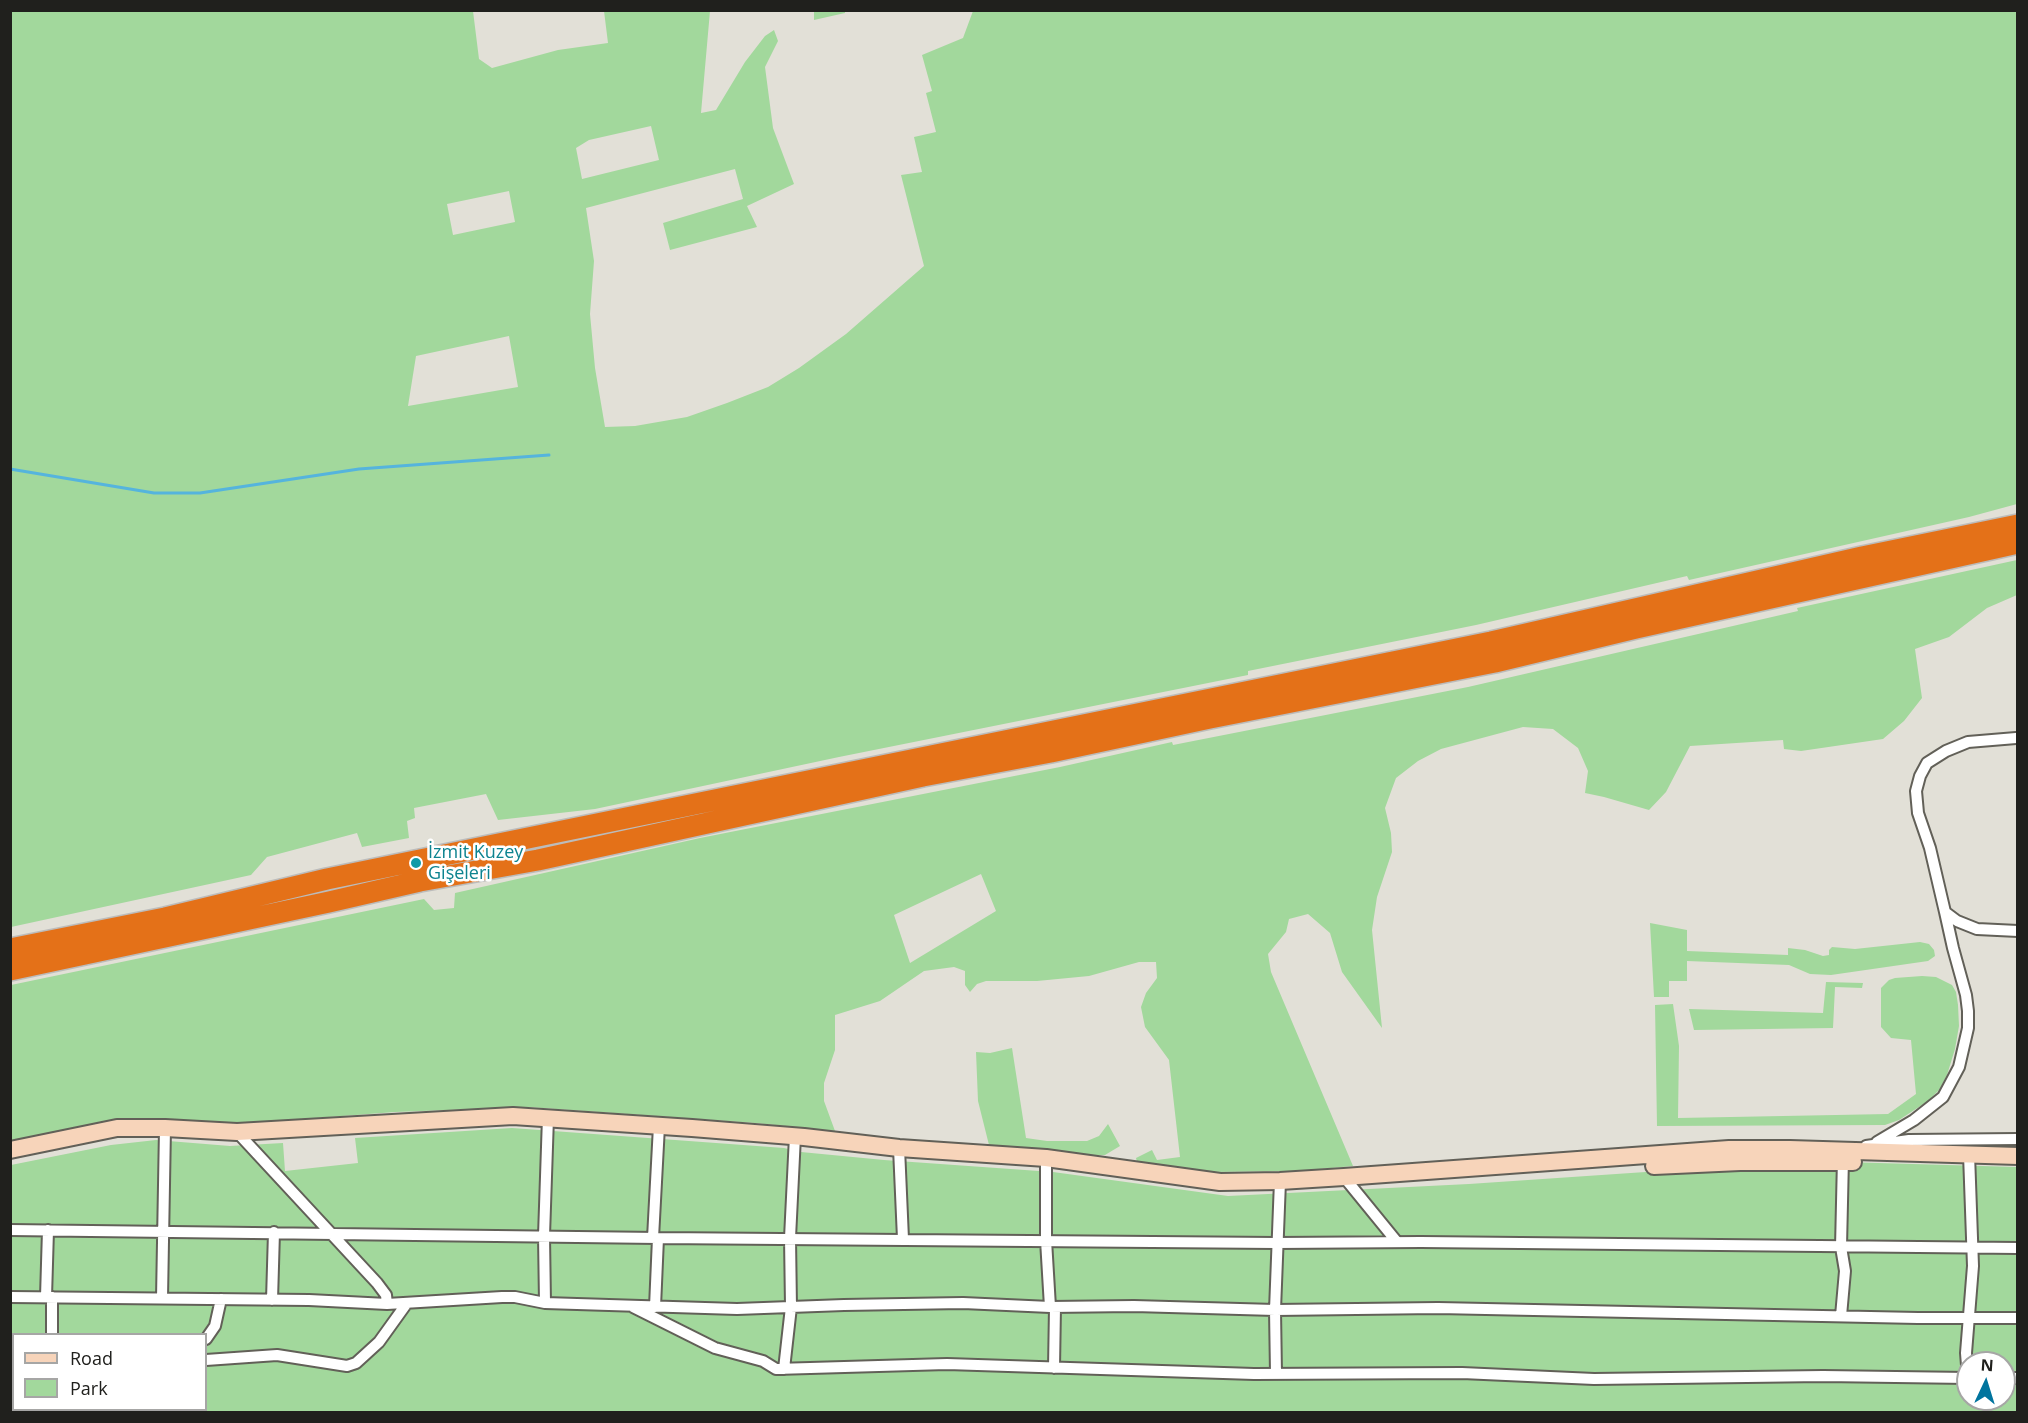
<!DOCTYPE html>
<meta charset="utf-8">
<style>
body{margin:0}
#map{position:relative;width:2028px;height:1423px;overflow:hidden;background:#e2e0d7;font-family:"Open Sans",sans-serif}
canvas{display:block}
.frame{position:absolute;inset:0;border:12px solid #20201d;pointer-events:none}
.legend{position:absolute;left:12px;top:1333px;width:195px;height:78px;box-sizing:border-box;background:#fff;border:2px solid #a6a6a5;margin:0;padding:8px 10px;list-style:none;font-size:18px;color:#20201d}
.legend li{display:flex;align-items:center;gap:12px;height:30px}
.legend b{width:30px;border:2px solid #a6a6a5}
.north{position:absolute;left:1956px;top:1351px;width:60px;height:60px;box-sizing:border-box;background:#fff;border:2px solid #a6a6a5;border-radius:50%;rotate:4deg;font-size:16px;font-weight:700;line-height:24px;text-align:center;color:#20201d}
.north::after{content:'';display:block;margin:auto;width:21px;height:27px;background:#00749e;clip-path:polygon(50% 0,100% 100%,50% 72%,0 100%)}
</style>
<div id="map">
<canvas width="2028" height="1423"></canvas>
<div class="frame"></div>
<ul class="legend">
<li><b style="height:8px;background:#f7d4ba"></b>Road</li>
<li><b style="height:16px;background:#a2d89c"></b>Park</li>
</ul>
<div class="north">N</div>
</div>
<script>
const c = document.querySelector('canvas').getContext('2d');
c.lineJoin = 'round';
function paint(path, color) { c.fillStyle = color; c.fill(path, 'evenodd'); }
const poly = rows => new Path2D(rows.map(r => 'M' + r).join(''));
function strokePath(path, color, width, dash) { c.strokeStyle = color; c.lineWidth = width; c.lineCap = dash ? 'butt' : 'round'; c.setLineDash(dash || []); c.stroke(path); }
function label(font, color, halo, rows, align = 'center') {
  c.font = font + ' "Open Sans",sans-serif'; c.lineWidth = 5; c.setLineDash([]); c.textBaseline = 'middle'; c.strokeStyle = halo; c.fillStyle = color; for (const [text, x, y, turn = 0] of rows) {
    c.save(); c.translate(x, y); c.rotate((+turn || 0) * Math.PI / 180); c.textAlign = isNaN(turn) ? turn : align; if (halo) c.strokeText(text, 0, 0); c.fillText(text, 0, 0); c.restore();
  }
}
paint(poly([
 [10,11,473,11,479,59,492,68,558,50,608,43,604,11,710,11,701,113,716,110,745,62,765,36,774,30,778,41,765,67,773,128,794,184,747,206,757,227,670,250,663,223,743,199,735,169,586,208,594,261,590,314,595,368,605,427,635,426,687,417,727,403,768,387,799,368,846,334,924,266,901,175,922,172,914,137,936,132,926,93,932,91,922,55,963,38,973,11,2017,11,2017,504,1969,517,1689,580,1687,576,1476,625,1248,671,1248,675,839,757,595,809,498,820,486,794,414,808,415,818,407,821,409,838,362,847,357,833,267,857,251,875,11,927],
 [651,126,659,160,582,179,576,148,589,140],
 [509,191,515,222,453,235,447,204],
 [509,336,518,387,408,406,416,356],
 [814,11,845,11,845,13,814,20],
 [2017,560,2017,595,1987,608,1949,637,1915,649,1922,698,1904,721,1883,739,1801,751,1784,749,1783,740,1690,746,1666,792,1649,810,1604,797,1585,793,1588,771,1578,748,1553,729,1523,727,1441,749,1418,761,1396,778,1385,808,1391,833,1392,852,1377,897,1372,930,1382,1028,1342,972,1330,933,1308,914,1289,919,1286,932,1268,954,1271,972,1353,1166,1299,1171,1209,1172,1137,1162,1136,1158,1152,1150,1157,1160,1180,1157,1169,1060,1145,1027,1141,1007,1146,993,1157,978,1156,962,1139,962,1089,976,1037,981,986,981,977,984,970,992,965,985,965,971,954,967,924,971,880,1001,835,1015,835,1050,824,1083,824,1101,835,1131,755,1123,528,1107,395,1112,237,1124,70,1130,11,1141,11,985,424,899,434,910,454,908,455,893,700,838,1060,767,1172,742,1173,745,1468,687,1798,611,1797,608],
 [981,874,996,911,910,963,894,915],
 [1650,923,1687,930,1687,951,1788,955,1788,948,1805,950,1823,956,1829,955,1829,950,1832,947,1855,949,1920,942,1929,944,1934,950,1935,956,1928,961,1831,975,1810,974,1789,965,1687,961,1687,981,1669,981,1669,997,1654,997],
 [1922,976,1936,977,1952,985,1956,992,1958,1005,1959,1026,1955,1049,1947,1075,1939,1090,1928,1101,1899,1120,1885,1125,1657,1126,1655,1005,1673,1004,1679,1046,1678,1118,1888,1114,1916,1094,1911,1040,1891,1038,1881,1027,1881,988,1889,980,1895,978],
 [1826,982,1863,983,1862,988,1835,987,1833,1028,1694,1030,1689,1009,1823,1013],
 [1012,1048,1026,1138,1047,1141,1087,1141,1099,1136,1108,1124,1120,1146,1105,1155,1085,1156,989,1145,978,1101,976,1052,990,1053],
 [512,1128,784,1148,801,1152,884,1160,1053,1172,1228,1196,1469,1184,1778,1163,1843,1162,2017,1167,2017,1412,11,1412,11,1165,111,1145,156,1140,230,1146,283,1143,285,1171,358,1163,355,1138],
 [14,1334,206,1334,206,1410,14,1410],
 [1968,1363,2004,1363,2004,1399,1968,1399]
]), '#a2d89c');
strokePath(poly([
 [10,469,154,493,200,493,359,469,549,455]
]), '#55b4dd', 3);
const street = poly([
 [2016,738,1968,742,1946,751,1927,763,1920,776,1916,791,1918,813,1930,848,1945,912,1957,921,1977,929,2018,931],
 [237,1132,377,1283,386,1295,387,1304],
 [1877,1142,1914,1120,1943,1097,1959,1067,1968,1028,1968,1011,1966,995,1953,948,1945,912],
 [1866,1146,1909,1140,2018,1139],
 [899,1148,903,1239],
 [1046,1158,1046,1240,1050,1307],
 [1344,1177,1397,1242],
 [10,1230,658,1238,1276,1243,1421,1242,2018,1248],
 [653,1238,659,1126],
 [10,1297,309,1300,387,1304,502,1297,515,1297,545,1303,737,1309,844,1305,963,1303,1050,1307,1134,1306,1275,1310,1438,1308,1918,1318,2018,1318],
 [46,1297,48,1230],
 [162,1298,165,1128],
 [272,1300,274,1232],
 [545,1303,544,1236,548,1117],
 [633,1307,715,1348,763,1361,776,1369,947,1364,1254,1374,1462,1373,1594,1379,1823,1376,1968,1378],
 [655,1307,658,1238],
 [1841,1316,1845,1271,1841,1247,1843,1158],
 [52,1334,52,1297],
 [206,1339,215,1326,221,1299],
 [10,1359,14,1359],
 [206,1360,277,1355,347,1366,356,1363,379,1342,407,1303],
 [1054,1368,1055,1307],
 [784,1369,791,1307,790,1238,795,1136],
 [1276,1374,1275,1310,1280,1181],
 [1968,1378,1966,1353,1973,1266,1969,1154],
 [2004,1378,2018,1378],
 [61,1412,65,1410]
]);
const secondary = poly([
 [10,1150,117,1128,165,1128,237,1132,513,1116,692,1128,804,1137,899,1148,1046,1158,1220,1182,1280,1181,1344,1177,1729,1149,1790,1149,2018,1156],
 [1654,1166,1740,1162,1853,1162]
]);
const highway = poly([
 [10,949,165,918,327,879,415,861,1491,642,1862,557,2018,525],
 [10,970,329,902,420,881,538,860,923,776,1051,752,1210,718,1495,662,1636,628,2018,543]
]);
strokePath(street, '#626058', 14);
strokePath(secondary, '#626058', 20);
strokePath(highway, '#bcbcbb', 24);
strokePath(street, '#fff', 10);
strokePath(secondary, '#f7d4ba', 16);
strokePath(highway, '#e47118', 21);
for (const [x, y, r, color] of [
 [416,863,6,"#0f9aa8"]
]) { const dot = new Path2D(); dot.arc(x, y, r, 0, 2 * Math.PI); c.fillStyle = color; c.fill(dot); strokePath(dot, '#fff', 2); }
label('18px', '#0d838f', '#fff', [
 ["İzmit Kuzey",428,853],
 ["Gişeleri",428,874]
], 'left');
</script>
